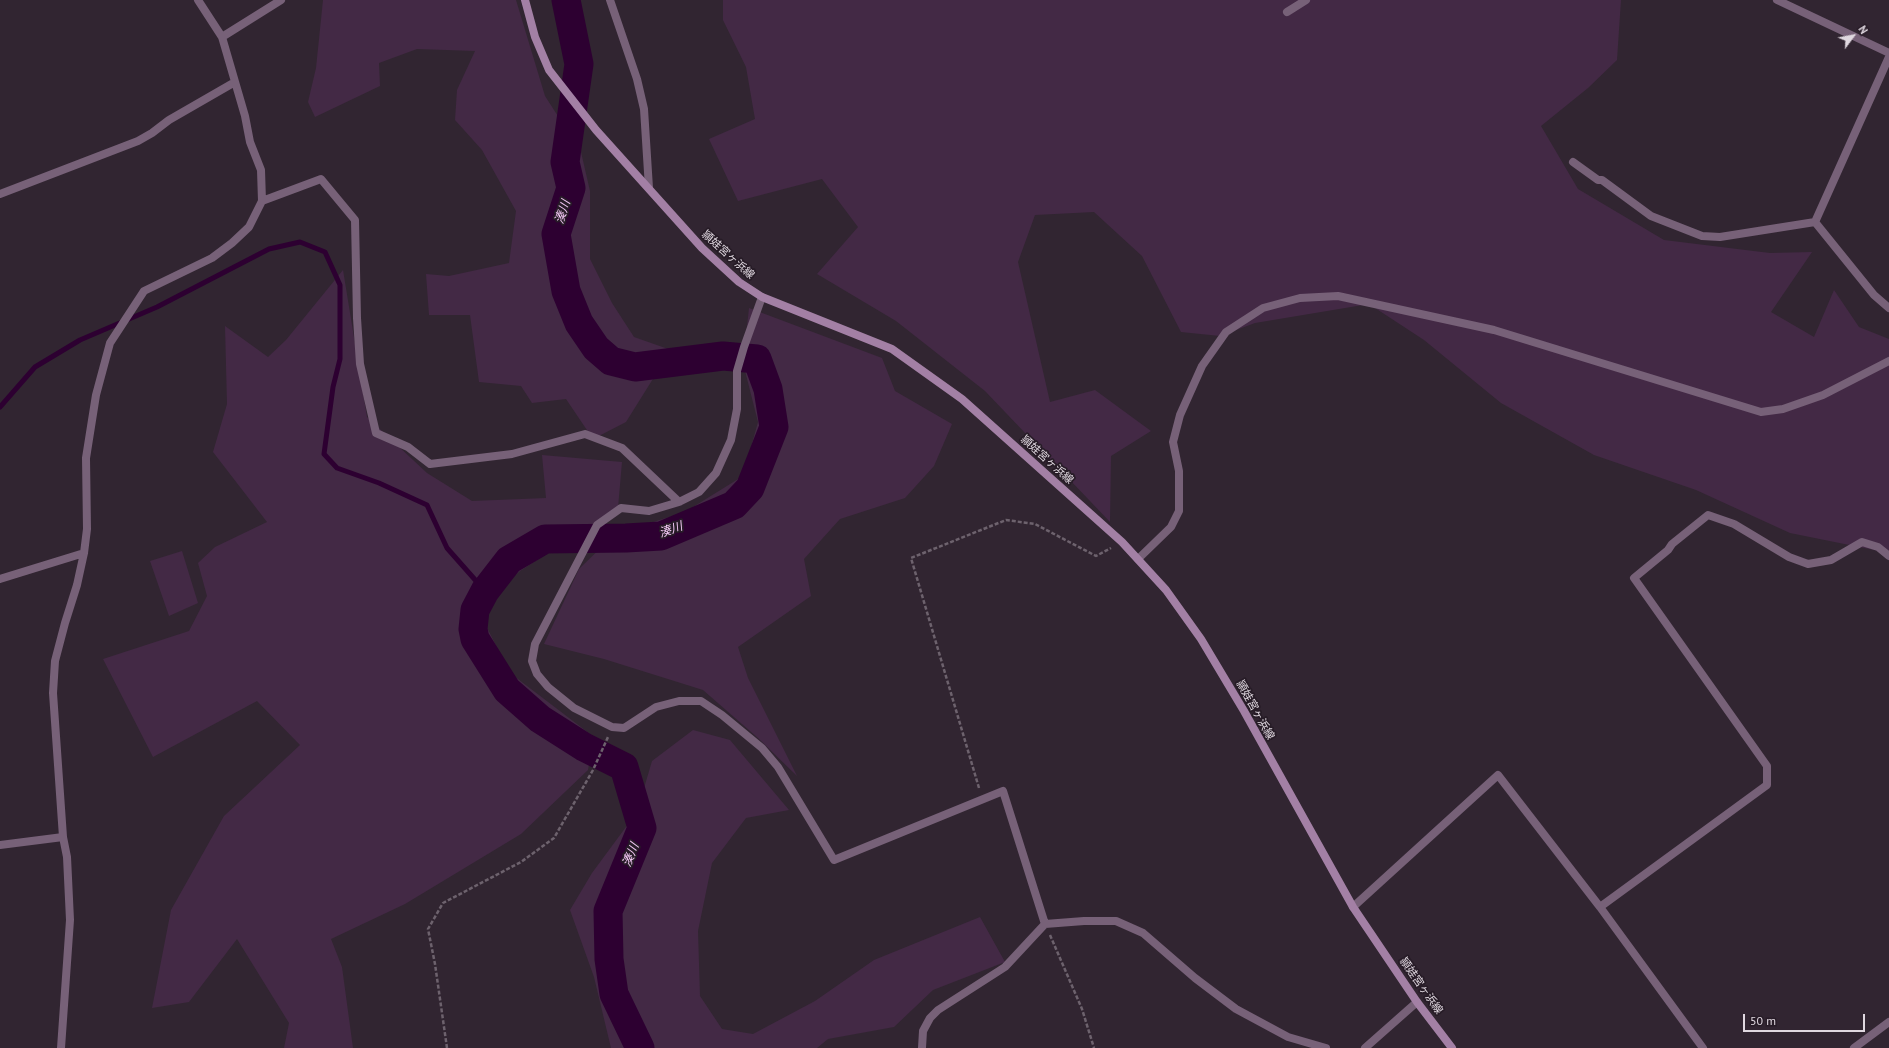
<!DOCTYPE html>
<meta charset="utf-8">
<style>
body{margin:0}
#map{position:relative;width:1889px;height:1048px;overflow:hidden;background:#312531;font-family:"PT Sans",sans-serif}
canvas{display:block}
.north{position:absolute;left:1833px;top:16px;width:40px;height:40px;-webkit-text-stroke:3px #271c27;paint-order:stroke;rotate:58deg;font-size:11px;font-weight:700;line-height:16px;text-align:center;color:#e0d8e0}
.north::after{content:'';display:block;margin:auto;width:14px;height:18px;background:#e0d8e0;clip-path:polygon(50% 0,100% 100%,50% 72%,0 100%)}
.scale{position:absolute;left:1743px;top:1014px;width:122px;height:18px;box-sizing:border-box;border:2px solid #e0d8e0;border-top:0;padding-left:5px;font-size:12px;line-height:14px;white-space:nowrap;color:#e0d8e0;-webkit-text-stroke:3px #271c27;paint-order:stroke}
</style>
<div id="map">
<canvas width="1889" height="1048"></canvas>
<div class="north">N</div>
<div class="scale">50 m</div>
</div>
<script>
const c = document.querySelector('canvas').getContext('2d');
c.lineJoin = 'round';
function paint(path, color) { c.fillStyle = color; c.fill(path, 'evenodd'); }
const poly = rows => new Path2D(rows.map(r => 'M' + r).join(''));
function strokePath(path, color, width, dash) { c.strokeStyle = color; c.lineWidth = width; c.lineCap = dash ? 'butt' : 'round'; c.setLineDash(dash || []); c.stroke(path); }
function label(font, color, halo, rows, align = 'center') {
  c.font = font + ' "PT Sans","Noto Sans JP",sans-serif'; c.lineWidth = 3.5; c.setLineDash([]); c.textBaseline = 'middle'; c.strokeStyle = halo; c.fillStyle = color; for (const [text, x, y, turn = 0] of rows) {
    c.save(); c.translate(x, y); c.rotate((+turn || 0) * Math.PI / 180); c.textAlign = isNaN(turn) ? turn : align; if (halo) c.strokeText(text, 0, 0); c.fillText(text, 0, 0); c.restore();
  }
}
paint(poly([
 [323,0,516,0,545,96,581,152,590,191,590,259,612,303,634,337,671,350,626,422,593,439,566,399,532,403,521,386,479,382,470,315,429,315,426,274,449,276,509,263,516,211,482,150,455,120,457,90,475,51,417,49,379,63,380,86,315,117,308,102,316,68],
 [723,0,1621,0,1617,60,1588,88,1541,126,1578,189,1664,240,1770,253,1812,252,1771,312,1814,337,1834,290,1859,327,1889,339,1889,553,1790,533,1696,490,1594,455,1501,403,1424,340,1369,304,1255,323,1220,336,1181,332,1142,256,1094,212,1035,215,1018,262,1050,402,1095,390,1151,431,1111,456,1110,522,985,391,896,321,817,274,858,227,822,179,738,201,709,139,755,119,746,67,723,20],
 [343,270,367,417,427,473,472,501,546,498,542,455,622,462,618,508,520,571,477,608,510,673,594,737,588,770,521,834,405,904,331,939,342,967,353,1048,284,1048,289,1023,237,939,189,1002,152,1008,171,910,224,816,300,745,257,701,153,757,103,659,189,631,207,596,198,563,215,547,267,522,213,452,227,404,225,326,268,357,286,340],
 [749,308,882,358,895,391,952,424,934,466,905,498,840,519,804,559,811,596,738,647,748,678,797,776,758,738,703,690,604,659,544,644,579,569,615,534,685,512,743,476,758,422,743,363],
 [182,551,198,603,169,616,150,561],
 [693,730,730,740,789,810,746,818,712,863,698,931,700,996,722,1029,753,1034,815,1001,874,960,980,917,1005,962,933,990,894,1027,828,1039,817,1048,611,1048,594,977,570,910,592,873,637,812,652,761]
]), '#432945');
strokePath(poly([
 [0,407,35,367,80,340,157,307,269,249,300,242,325,252,340,285,340,359,333,387,324,454,337,468,379,483,427,505,447,548,485,591]
]), '#2d0031', 5);
strokePath(poly([
 [566,0,579,64,565,162,571,188,556,234,566,291,579,323,596,348,611,361,635,367,723,356,757,359,768,389,774,427,750,488,734,505,661,536,626,538,545,539,509,560,485,591,475,610,473,629,475,639,507,690,540,719,584,747,624,767,642,828,608,911,609,959,614,994,640,1048]
]), '#2d0031', 29);
strokePath(poly([
 [979,788,911,558,1006,520,1035,524,1096,556,1111,548],
 [1050,935,1082,1009,1094,1048],
 [447,1048,435,964,428,929,443,903,521,862,554,838,593,770,608,737]
]), '#6d626d', 2.5, [4, 2]);
strokePath(poly([
 [610,0,637,79,644,109,649,188],
 [1777,0,1889,53],
 [1287,12,1306,0],
 [222,37,281,0],
 [1573,162,1598,180,1602,180,1651,216,1702,236,1720,237,1815,222],
 [0,194,138,141,152,133,169,120,235,82],
 [262,201,321,179,355,220,357,318,360,364,376,433,408,447,430,464,512,454,585,434,622,448,679,502,699,492,716,473,731,440,737,409,737,371,744,347,762,297],
 [1815,222,1889,57],
 [1815,222,1874,295,1889,308],
 [679,502,649,511,621,508,597,525,535,644,532,661,537,674,548,687,574,708,612,727,624,728,656,707,679,701,701,701,722,715,762,748,778,767,834,860,1003,791,1045,924],
 [1138,559,1171,527,1179,511,1179,471,1173,442,1180,415,1202,366,1226,332,1263,308,1300,298,1338,296,1494,330,1761,412,1783,409,1823,395,1889,361],
 [0,579,84,553],
 [0,845,63,837],
 [1353,907,1498,775,1600,907,1703,1048],
 [1600,907,1767,785,1767,766,1634,578,1668,550,1672,544,1708,515,1734,524,1789,557,1808,564,1831,560,1862,542,1878,547,1889,556],
 [61,1048,70,920,67,857,63,837,53,693,55,661,65,623,77,585,84,553,87,529,86,458,96,395,110,343,144,291,212,258,232,243,249,227,262,201,261,170,250,142,245,116,222,37,198,0],
 [922,1048,923,1031,930,1018,938,1010,1005,967,1045,924,1084,921,1116,921,1143,933,1195,978,1236,1009,1288,1037,1326,1048],
 [1365,1048,1417,1002],
 [1854,1048,1889,1022]
]), '#776178', 8);
strokePath(poly([
 [525,0,535,37,549,70,596,130,702,248,739,282,762,297,892,349,962,399,1122,542,1166,590,1201,639,1244,711,1353,907,1417,1002,1452,1048]
]), '#a380a5', 8);
label('11px', '#e0d8e0', '#271c27', [
 ["頴娃宮ヶ浜線",728,255,42],
 ["頴娃宮ヶ浜線",1047,460,42],
 ["頴娃宮ヶ浜線",1255,710,61],
 ["頴娃宮ヶ浜線",1421,986,55]
]);
label('italic 12px', '#f4c9f6', '#271c27', [
 ["湊川",563,212,-72],
 ["湊川",671,530,-19],
 ["湊川",631,855,-68]
]);
</script>
